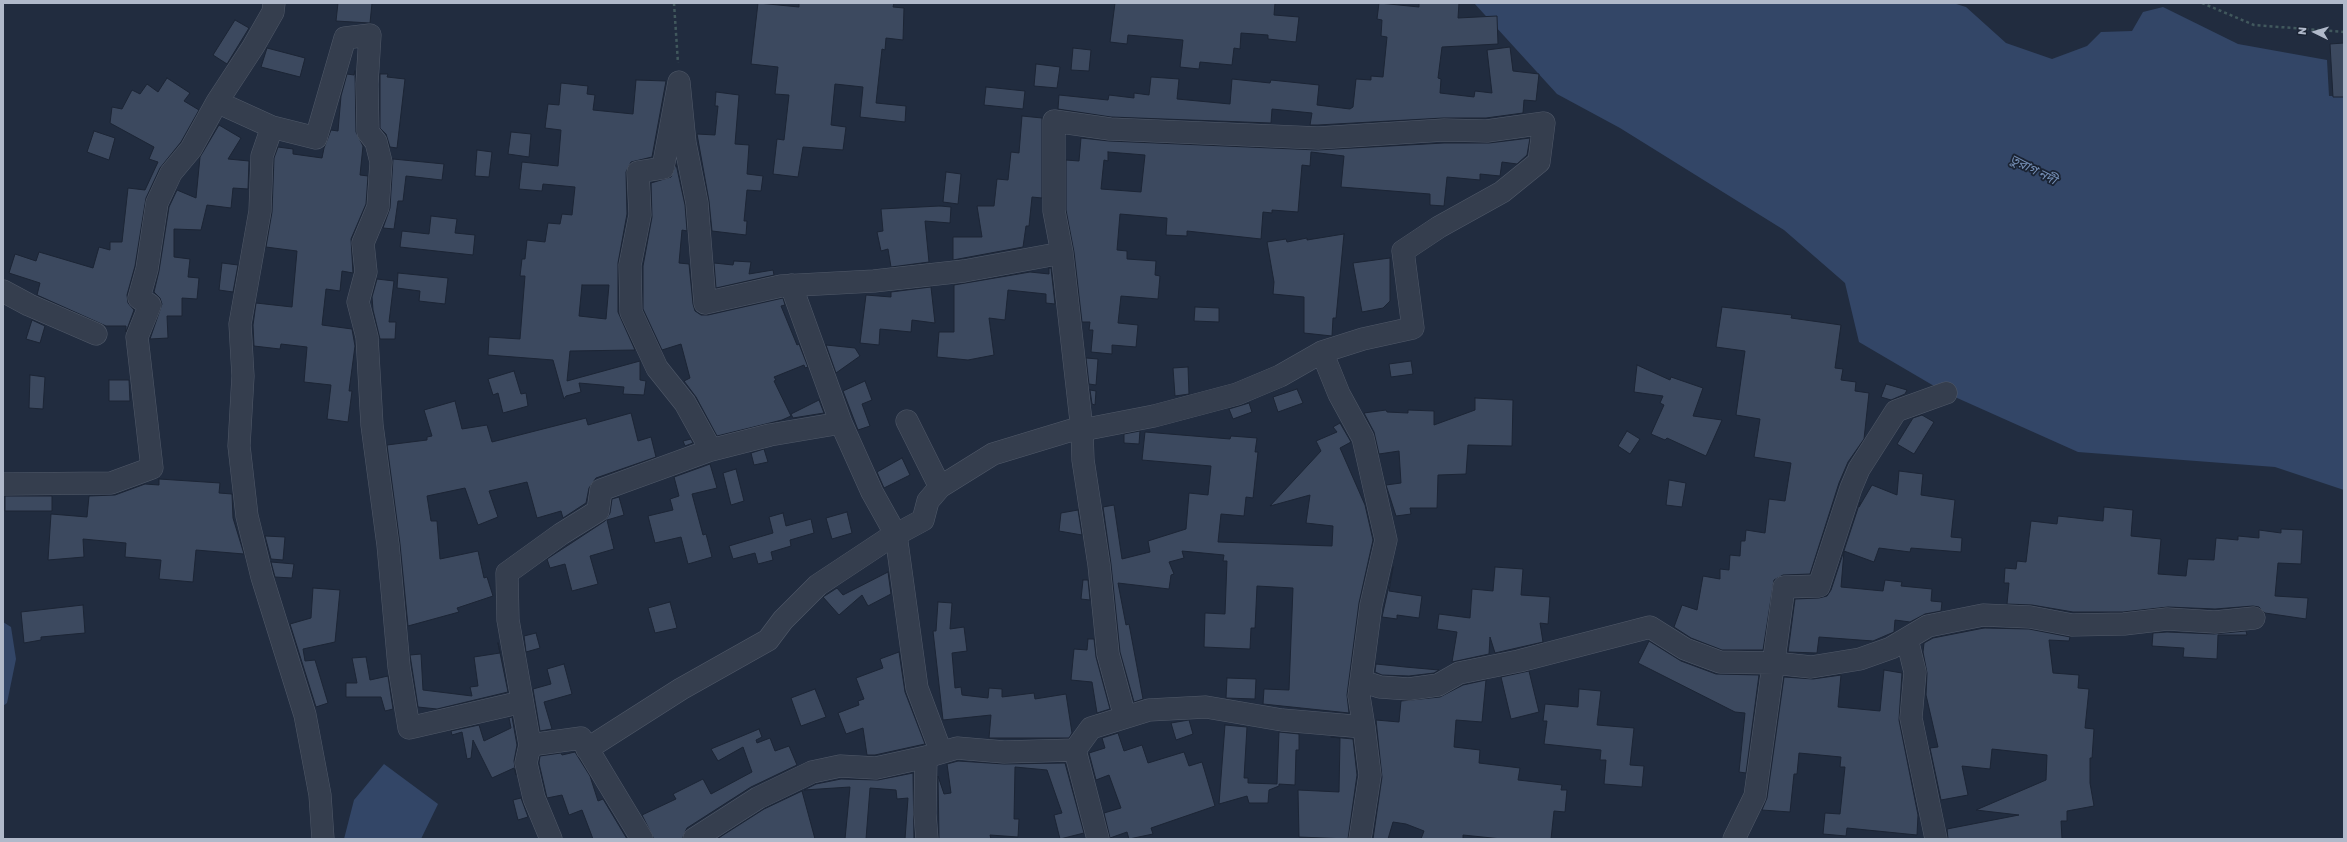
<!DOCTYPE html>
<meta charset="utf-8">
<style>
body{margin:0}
#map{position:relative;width:2347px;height:842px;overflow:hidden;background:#212c3f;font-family:Rubik,sans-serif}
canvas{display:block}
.frame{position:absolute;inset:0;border:4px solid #b0b9ca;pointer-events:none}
.north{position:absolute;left:2295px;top:12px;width:40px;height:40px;-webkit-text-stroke:3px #1a2333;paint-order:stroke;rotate:275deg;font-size:11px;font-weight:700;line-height:16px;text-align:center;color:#b0b9ca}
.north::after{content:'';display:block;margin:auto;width:14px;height:18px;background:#b0b9ca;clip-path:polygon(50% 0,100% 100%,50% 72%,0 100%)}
</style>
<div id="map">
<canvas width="2347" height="842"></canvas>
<div class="frame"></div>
<div class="north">N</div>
</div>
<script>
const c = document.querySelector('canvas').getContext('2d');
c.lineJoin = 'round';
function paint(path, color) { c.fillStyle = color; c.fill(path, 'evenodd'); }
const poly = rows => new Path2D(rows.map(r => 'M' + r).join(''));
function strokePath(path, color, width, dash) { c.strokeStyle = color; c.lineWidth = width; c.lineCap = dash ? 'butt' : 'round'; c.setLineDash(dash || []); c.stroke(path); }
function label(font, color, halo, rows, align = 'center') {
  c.font = font + ' Rubik,"Noto Sans Bengali",sans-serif'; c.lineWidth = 3.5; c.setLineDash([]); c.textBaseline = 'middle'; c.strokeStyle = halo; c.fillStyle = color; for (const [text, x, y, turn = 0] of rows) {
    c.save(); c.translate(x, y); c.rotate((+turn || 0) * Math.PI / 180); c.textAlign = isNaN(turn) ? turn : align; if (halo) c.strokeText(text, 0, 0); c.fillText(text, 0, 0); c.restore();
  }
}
paint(poly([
 [1474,3,1953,3,1966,7,2006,43,2052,59,2087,46,2101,32,2132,31,2143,12,2163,7,2238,44,2327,60,2329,96,2344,96,2344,490,2275,467,2078,452,1946,393,1859,342,1845,283,1784,230,1620,128,1557,94],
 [3,622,11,627,16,659,7,703,3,706],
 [384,764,438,804,421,839,344,839,354,800]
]), '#334667');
const building = poly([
 [338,3,372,3,370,23,336,21,338,3],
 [758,3,799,7,799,3,894,3,893,7,904,8,903,40,886,38,885,50,882,49,876,103,906,106,905,122,860,117,863,87,835,84,831,125,846,127,843,150,803,147,798,177,773,174,777,139,784,140,789,95,775,94,778,67,751,64,758,3],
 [1115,3,1275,3,1274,15,1299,17,1296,42,1268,39,1268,35,1241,33,1240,49,1234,48,1232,65,1200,62,1199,69,1180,67,1183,40,1128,35,1127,44,1110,42,1115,3],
 [1379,3,1419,7,1419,3,1459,3,1458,18,1497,16,1498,44,1442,47,1438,78,1441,79,1440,93,1474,97,1475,91,1492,93,1487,50,1510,47,1513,71,1539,74,1536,101,1524,100,1523,113,1486,118,1443,118,1318,125,1310,125,1312,113,1272,109,1271,123,1111,117,1058,109,1059,95,1108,100,1109,95,1134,98,1134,93,1149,95,1151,77,1179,79,1177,99,1230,104,1232,79,1270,83,1271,80,1319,85,1317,105,1350,109,1353,107,1356,79,1371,80,1371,76,1383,77,1387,37,1381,36,1382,20,1377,19,1379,3],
 [235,20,249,28,227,64,213,55,235,20],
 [2344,43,2344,97,2333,97,2330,44,2344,43],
 [267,48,305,58,300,77,261,67,267,48],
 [1073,48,1091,50,1089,71,1071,70,1073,48],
 [1036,64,1060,67,1057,88,1034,86,1036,64],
 [355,71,356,132,363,146,360,175,368,176,366,204,351,239,353,273,342,271,340,291,326,289,322,325,352,329,355,346,349,391,352,391,348,422,327,419,331,385,304,382,307,347,281,344,280,349,254,346,253,325,256,303,292,307,297,251,266,247,272,212,274,158,278,147,293,149,293,154,322,158,324,148,331,130,338,131,341,96,347,74,354,75,355,71],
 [380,74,388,74,387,77,405,79,397,148,390,147,386,134,380,128,380,74],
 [167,78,190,93,184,101,199,110,181,142,160,168,146,198,135,266,127,295,128,303,134,310,126,332,126,326,106,326,37,295,40,283,9,273,15,254,36,261,39,252,93,268,99,247,110,250,110,242,122,242,128,188,145,190,158,162,149,159,154,147,110,123,112,107,122,109,132,90,140,94,147,84,158,92,167,78],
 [636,80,666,81,652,157,631,162,626,172,627,214,618,263,618,312,635,350,570,351,567,381,640,361,640,380,646,381,644,395,623,394,624,387,579,383,581,392,566,396,564,399,553,360,488,355,489,337,520,339,525,276,520,276,522,259,525,259,527,240,545,242,548,223,560,224,562,214,572,215,575,187,543,184,542,191,519,189,522,162,558,166,561,130,545,128,548,104,559,105,561,83,588,86,587,94,595,95,593,110,633,114,636,80],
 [582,285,609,285,606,319,579,316,582,285],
 [986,87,1025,91,1023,109,984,105,986,87],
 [716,92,739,95,735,144,749,145,747,174,763,176,761,191,747,190,744,221,747,221,746,235,712,231,709,201,697,134,715,135,718,106,715,106,716,92],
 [1022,116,1042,118,1042,198,1032,197,1029,226,1026,226,1023,247,953,260,953,237,982,237,977,206,994,206,997,179,1008,180,1011,152,1019,153,1022,116],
 [219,125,241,138,228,159,249,161,248,189,233,188,231,208,207,205,201,230,174,229,174,257,190,259,188,277,199,278,197,299,182,298,182,316,167,316,168,338,150,339,162,304,160,298,154,292,159,271,169,207,177,190,196,198,200,157,219,125],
 [94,131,115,138,109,160,87,152,94,131],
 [511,132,531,134,529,157,508,154,511,132],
 [1081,138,1109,141,1317,150,1444,143,1489,143,1530,138,1527,155,1517,164,1502,162,1500,176,1480,174,1480,180,1447,177,1444,206,1430,205,1430,194,1341,187,1344,156,1311,152,1310,166,1302,165,1298,212,1272,210,1272,213,1263,212,1261,239,1187,231,1187,236,1166,235,1167,218,1120,214,1117,250,1127,251,1127,259,1156,261,1155,275,1160,276,1158,299,1121,296,1118,323,1138,325,1136,347,1112,345,1112,354,1091,352,1093,330,1089,330,1090,322,1082,322,1074,252,1066,210,1066,160,1079,161,1081,138],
 [1108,152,1145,155,1141,192,1101,189,1104,160,1108,161,1108,152],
 [477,150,492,152,489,177,475,176,477,150],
 [393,159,444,164,442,180,406,176,403,201,398,201,394,229,383,228,390,208,393,159],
 [676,164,685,205,687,231,682,230,679,263,689,264,693,304,695,311,701,315,708,315,783,298,785,305,781,306,797,345,799,344,808,367,805,368,804,365,774,377,776,380,774,381,791,416,782,420,717,436,696,397,684,381,690,378,681,344,662,350,643,309,643,266,652,217,651,183,671,177,676,164],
 [946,172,961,174,958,204,943,202,946,172],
 [940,206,951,207,950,223,925,221,929,262,891,267,888,249,881,251,877,232,883,231,881,209,940,206],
 [431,216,457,219,455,233,475,235,473,255,400,247,402,231,429,234,431,216],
 [1344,234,1336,318,1333,318,1332,336,1304,333,1304,297,1273,294,1274,282,1267,242,1286,239,1287,242,1307,238,1307,240,1344,234],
 [1390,258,1390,301,1383,308,1362,312,1353,263,1390,258],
 [734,261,751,262,749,274,773,270,774,275,716,288,714,263,733,265,734,261],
 [222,263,238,265,233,292,219,290,222,263],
 [1049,268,1051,268,1055,304,1046,303,1046,294,1008,290,1005,320,989,318,994,355,968,360,937,357,939,332,954,332,954,285,1030,272,1049,274,1049,268],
 [398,273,448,278,445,304,419,301,420,291,397,288,398,273],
 [377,279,394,281,389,322,396,322,395,339,380,339,373,310,372,297,377,279],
 [931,287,935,323,912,320,911,332,880,329,879,345,860,343,866,295,891,297,891,292,931,287],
 [1195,307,1219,308,1219,322,1194,321,1195,307],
 [1722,307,1792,315,1791,318,1841,325,1835,368,1843,369,1841,380,1856,382,1855,391,1869,393,1864,439,1848,462,1839,483,1810,574,1783,575,1774,580,1763,650,1722,650,1691,638,1674,627,1682,605,1697,610,1703,576,1720,579,1720,569,1729,570,1730,555,1740,556,1741,541,1745,541,1746,530,1765,533,1769,499,1785,501,1791,463,1754,457,1760,419,1736,415,1745,351,1716,347,1722,307],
 [32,320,45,326,40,343,26,339,32,320],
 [826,345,855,348,860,356,836,373,826,345],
 [1086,358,1098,359,1096,385,1089,384,1086,358],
 [1411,361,1413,374,1391,377,1389,364,1411,361],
 [1637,365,1670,380,1671,377,1703,388,1693,416,1722,420,1706,456,1667,438,1665,440,1651,434,1664,405,1660,403,1663,396,1634,392,1637,365],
 [1188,367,1189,394,1175,396,1173,368,1188,367],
 [514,371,521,394,526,393,528,406,503,413,498,393,493,395,488,379,514,371],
 [30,375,45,377,43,409,29,408,30,375],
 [109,380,129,380,130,401,109,401,109,380],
 [865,381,872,400,862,404,870,426,858,430,843,391,865,381],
 [1886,384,1907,390,1905,394,1891,400,1881,397,1886,384],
 [1297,389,1303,403,1278,412,1273,397,1297,389],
 [1090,390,1096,391,1095,405,1092,404,1090,390],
 [1475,398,1513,400,1512,446,1468,445,1466,474,1438,475,1437,508,1410,508,1411,514,1396,516,1386,485,1401,483,1399,451,1379,454,1374,432,1364,413,1386,410,1387,412,1408,413,1408,410,1434,411,1434,425,1475,410,1475,398],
 [819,400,824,413,793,418,791,414,819,400],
 [455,401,462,429,487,425,492,442,586,418,588,425,631,413,638,441,651,437,656,457,596,478,589,488,586,503,563,518,561,511,537,518,527,482,489,491,498,517,478,525,465,488,427,496,431,521,437,521,440,559,478,551,484,578,487,577,493,596,457,608,459,612,408,626,400,544,387,445,427,440,427,437,432,436,424,410,455,401],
 [1249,403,1252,412,1233,419,1229,409,1249,403],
 [1922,415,1934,422,1914,454,1897,444,1913,418,1922,415],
 [1340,423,1351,442,1340,448,1365,505,1373,540,1359,603,1347,695,1349,713,1263,704,1264,689,1289,690,1293,588,1257,586,1255,628,1251,628,1250,649,1204,647,1205,613,1225,614,1227,561,1223,561,1224,555,1182,551,1184,558,1169,562,1174,574,1171,575,1169,589,1118,583,1126,625,1129,624,1143,699,1134,702,1120,652,1111,564,1103,507,1114,505,1122,559,1150,552,1148,541,1186,529,1189,493,1208,495,1211,466,1142,460,1145,432,1230,439,1231,436,1257,438,1255,452,1258,452,1253,498,1246,497,1244,516,1221,514,1218,542,1332,546,1333,526,1306,523,1310,495,1270,506,1321,451,1316,441,1337,432,1333,427,1340,423],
 [1140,431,1139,444,1124,443,1124,434,1140,431],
 [1627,431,1640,439,1630,454,1618,446,1627,431],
 [691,439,693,443,685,446,683,441,691,439],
 [764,449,768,462,754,465,751,453,764,449],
 [902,458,910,475,884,488,877,472,902,458],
 [710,464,717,488,692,494,703,535,706,534,712,557,688,564,681,537,655,543,648,516,673,510,670,499,679,496,674,477,710,464],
 [736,469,744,501,731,505,723,473,736,469],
 [1899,471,1923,474,1921,495,1955,500,1951,537,1962,538,1961,552,1911,548,1910,552,1879,548,1874,562,1844,551,1841,587,1883,591,1885,580,1902,582,1901,586,1932,589,1931,601,1942,602,1941,611,1925,614,1910,622,1895,620,1894,632,1873,641,1819,637,1817,653,1788,652,1795,599,1819,598,1827,596,1831,590,1860,502,1859,507,1872,485,1897,495,1899,471],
 [159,479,220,483,219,493,232,494,233,518,244,554,196,550,193,582,159,579,161,560,125,557,126,543,83,539,84,557,48,560,51,514,87,517,89,496,115,495,145,484,159,485,159,479],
 [1669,480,1686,483,1682,507,1666,505,1669,480],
 [5,496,52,496,52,511,5,511,5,496],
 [619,497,624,515,607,520,614,549,590,556,598,584,572,591,565,564,550,568,547,559,605,521,610,513,612,499,619,497],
 [2104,507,2133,510,2131,536,2161,539,2158,574,2186,576,2188,559,2214,560,2216,538,2238,540,2238,536,2259,538,2259,530,2281,533,2281,529,2303,530,2301,564,2278,563,2275,596,2308,598,2306,619,2265,613,2259,607,2253,606,2215,609,2168,607,2123,612,2073,612,2032,605,2007,604,2009,583,2004,583,2005,568,2016,569,2017,561,2026,562,2031,521,2057,524,2058,516,2103,521,2104,507],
 [1078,510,1082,535,1059,531,1061,513,1078,510],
 [847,512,852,533,832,539,826,518,847,512],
 [783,513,786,526,811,519,814,533,790,540,791,546,771,552,773,560,758,564,755,553,733,559,729,546,773,533,769,517,783,513],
 [265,536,285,537,283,560,271,559,265,536],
 [271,562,294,564,292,578,275,577,271,562],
 [1393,567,1389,591,1422,596,1419,618,1397,615,1397,619,1382,617,1393,567],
 [1495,567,1523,569,1521,595,1550,597,1548,624,1540,623,1543,642,1495,653,1490,637,1489,654,1452,662,1457,632,1437,629,1439,614,1470,618,1472,589,1493,591,1495,567],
 [888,572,891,594,868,606,862,595,839,615,823,597,837,588,843,595,888,572],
 [1083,580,1088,580,1090,600,1081,599,1083,580],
 [313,588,340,590,335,642,303,649,305,661,315,660,328,703,316,707,290,624,311,618,313,588],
 [670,602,677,628,655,633,648,608,670,602],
 [938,602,952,603,950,629,964,627,967,651,952,653,955,688,961,687,962,695,988,698,989,688,1002,689,1002,697,1034,693,1035,699,1066,694,1072,733,1069,738,989,738,991,715,943,720,933,631,936,631,938,602],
 [83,605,85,633,41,637,41,640,24,643,21,612,83,605],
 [1984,628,2029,629,2070,637,2069,641,2049,640,2053,673,2079,675,2078,688,2089,689,2085,728,2094,729,2092,758,2090,758,2090,783,2094,806,2067,811,2067,821,2061,821,2062,839,1948,839,1947,829,2019,815,1976,810,2046,780,2047,755,1992,749,1990,769,1962,766,1968,795,1941,800,1930,748,1938,747,1926,695,1927,673,1923,652,1924,643,1933,638,1984,628],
 [2246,631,2247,635,2218,635,2217,659,2183,657,2184,648,2152,646,2153,633,2167,632,2214,634,2246,631],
 [536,633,540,648,526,652,524,636,536,633],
 [1088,639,1094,639,1096,657,1110,709,1097,713,1092,682,1071,680,1074,649,1087,650,1088,639],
 [1649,641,1681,661,1716,674,1759,675,1746,773,1739,772,1745,713,1735,712,1638,663,1649,641],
 [498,643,508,692,437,709,418,707,410,655,421,654,423,690,472,696,470,687,478,686,474,657,500,653,498,643],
 [899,652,905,692,925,744,875,755,867,755,863,728,846,734,838,713,859,705,858,701,864,699,856,678,883,668,880,659,899,652],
 [366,657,370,680,388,676,393,709,385,711,381,697,346,697,346,683,357,683,352,658,366,657],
 [564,664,572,694,544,702,552,729,540,731,533,689,551,684,547,669,564,664],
 [1376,664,1405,667,1439,670,1434,673,1409,676,1382,675,1375,672,1376,664],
 [1884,670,1902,673,1899,720,1918,815,1917,835,1847,828,1846,836,1823,834,1825,813,1840,814,1845,767,1840,767,1841,757,1799,753,1797,774,1794,774,1790,812,1762,810,1767,798,1784,677,1813,679,1841,675,1838,707,1880,711,1884,670],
 [1529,671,1539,712,1511,719,1501,677,1529,671],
 [1227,678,1256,679,1255,699,1226,698,1227,678],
 [1486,680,1482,722,1456,720,1454,747,1480,750,1479,763,1520,768,1518,780,1562,785,1561,790,1567,790,1565,812,1554,811,1551,839,1502,839,1463,835,1463,839,1421,839,1424,831,1406,824,1393,822,1388,839,1373,839,1382,777,1376,720,1399,722,1401,701,1440,697,1463,685,1486,680],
 [815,689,826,717,801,726,791,698,815,689],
 [1579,689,1601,691,1597,725,1634,728,1630,765,1644,766,1642,787,1604,784,1606,760,1600,760,1601,750,1544,744,1547,721,1543,721,1545,704,1578,707,1579,689],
 [512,717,517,745,514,761,516,775,514,768,492,778,473,740,471,758,467,759,462,732,452,735,451,731,479,725,484,741,511,728,509,718,512,717],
 [1189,720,1193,734,1176,740,1171,723,1189,720],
 [1225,725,1247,727,1244,778,1248,778,1248,783,1277,784,1279,732,1299,734,1299,750,1296,750,1295,785,1279,784,1279,786,1269,790,1268,803,1249,803,1247,796,1219,804,1225,725],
 [759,729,762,737,756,740,757,743,770,738,775,751,789,746,797,765,751,787,687,828,682,839,654,839,642,815,676,799,673,794,703,779,711,794,752,772,743,747,718,761,711,749,759,729],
 [1118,733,1124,751,1142,745,1148,763,1184,752,1189,766,1202,762,1215,806,1151,828,1153,834,1129,839,1127,832,1110,838,1104,813,1121,808,1109,775,1096,780,1089,753,1105,748,1102,738,1118,733],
 [1331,737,1353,739,1357,775,1348,839,1299,837,1298,790,1339,792,1340,738,1331,737],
 [575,752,590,776,598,801,603,799,627,839,593,839,582,810,569,815,562,795,547,798,539,763,540,756,561,753,562,755,575,752],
 [958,761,1004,764,1065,763,1084,833,1060,839,1054,815,1062,813,1047,770,1015,767,1014,819,1019,819,1018,837,990,835,991,839,939,839,938,776,944,794,951,793,947,764,958,761],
 [913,773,914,839,905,839,908,798,897,799,896,790,870,788,866,839,845,839,850,787,804,790,816,784,841,779,878,780,913,773],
 [802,791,815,839,717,839,764,809,802,791],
 [521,798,528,817,518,820,513,800,521,798]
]);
paint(building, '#3c495f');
strokePath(building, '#1c2535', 1);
const minor = poly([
 [217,102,253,47,273,12,274,3],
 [1054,121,1110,129,1318,138,1444,130,1487,131,1544,123,1539,162,1502,192,1439,227,1403,251,1413,328,1363,339,1322,352,1280,376,1237,394,1154,416,1082,430,1062,253,1054,211,1054,121],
 [272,127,262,156,260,211,240,324,243,376,239,446,247,516,262,577,305,715,320,795,323,839],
 [791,285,841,423,872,492,896,535,917,688,941,752],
 [3,291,29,305,96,334],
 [1322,352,1339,394,1363,438,1386,540,1371,605,1359,696,1364,727],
 [907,421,940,487],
 [711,450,770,435,841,423],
 [3,484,111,483,152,468,137,337,150,305,139,298,147,269,157,203,171,173,191,149,217,102,272,127,316,138,345,38,370,35,367,84,368,132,376,142,381,162,378,207,363,243,366,272,358,302,367,337,372,425,388,545,399,667,409,728,522,702],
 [1907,639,1915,672,1911,718,1936,839],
 [1361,681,1380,687,1409,689,1438,685,1459,673,1519,661,1650,627,1685,649,1720,662,1774,663,1811,667,1860,659,1891,648,1928,626,1983,615,2030,617,2072,625,2124,624,2167,619,2215,622,2254,618],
 [530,745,526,763,534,798,551,839],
 [587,749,681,689,768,640,783,620,818,585,886,540,923,520,928,501,940,487,993,454,1072,430,1082,430,1083,460,1099,565,1108,654,1125,717],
 [642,839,581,738,530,745,508,620,507,573,561,534,598,511,601,490,711,450,685,403,657,368,631,312,630,265,640,215,638,172,663,168,679,82,685,143,697,203,705,303,781,286,874,281,964,271,1062,253],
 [694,839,758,798,812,772,840,766,876,768,926,757],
 [927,839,925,814,926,757,957,748,1004,752,1075,750],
 [1098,839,1075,750,1091,728,1149,710,1206,707,1282,720,1364,727,1370,775,1360,839],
 [1734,839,1755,796,1784,587,1819,586,1851,488,1859,469,1896,411,1946,393]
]);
strokePath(minor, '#505969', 23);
strokePath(poly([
 [674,3,678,63],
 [2202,3,2254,25,2344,32]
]), '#41585d', 2.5, [3, 3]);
strokePath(minor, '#353e4e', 22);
label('italic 13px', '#758eb4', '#1a2333', [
 ["তুরাগ নদী",2033,170,27]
]);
</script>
